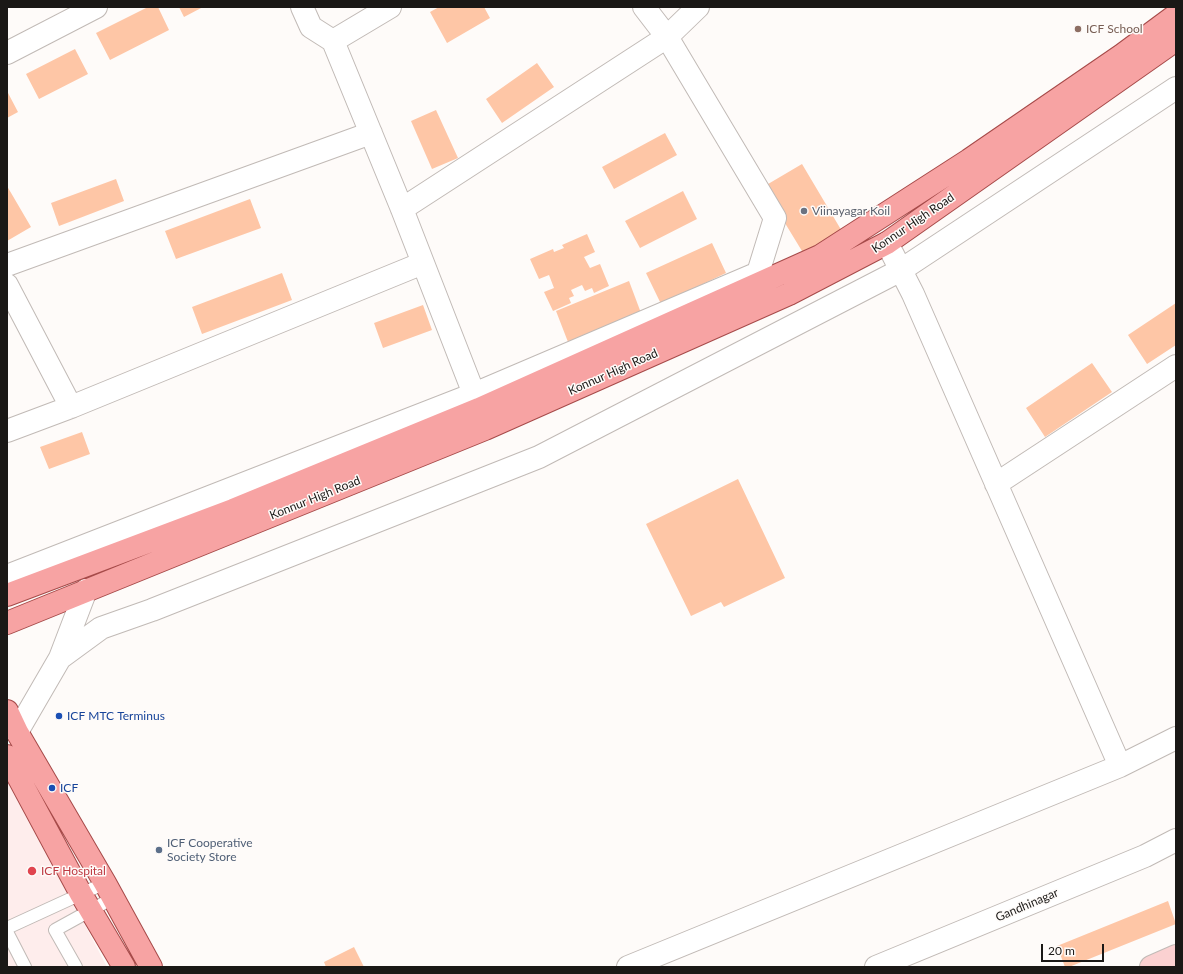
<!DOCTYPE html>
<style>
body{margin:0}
#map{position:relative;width:1183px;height:974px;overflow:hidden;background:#fefbf9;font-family:Lato,sans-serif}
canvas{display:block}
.frame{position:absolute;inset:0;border:8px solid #1a1816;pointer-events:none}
.scale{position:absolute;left:1041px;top:944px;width:63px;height:18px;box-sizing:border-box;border:2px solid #1a1816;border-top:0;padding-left:5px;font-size:12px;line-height:14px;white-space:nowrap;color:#1a1816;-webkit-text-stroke:3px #fefbf9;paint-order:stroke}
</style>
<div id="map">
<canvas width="1183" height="974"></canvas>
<div class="frame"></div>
<div class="scale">20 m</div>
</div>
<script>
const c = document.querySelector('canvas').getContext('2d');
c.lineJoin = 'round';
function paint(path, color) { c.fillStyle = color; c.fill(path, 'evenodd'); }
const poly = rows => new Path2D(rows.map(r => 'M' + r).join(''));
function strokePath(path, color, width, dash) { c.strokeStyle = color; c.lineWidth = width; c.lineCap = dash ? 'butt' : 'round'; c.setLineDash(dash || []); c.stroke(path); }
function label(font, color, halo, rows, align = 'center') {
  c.font = font + ' Lato,sans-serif'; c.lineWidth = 3; c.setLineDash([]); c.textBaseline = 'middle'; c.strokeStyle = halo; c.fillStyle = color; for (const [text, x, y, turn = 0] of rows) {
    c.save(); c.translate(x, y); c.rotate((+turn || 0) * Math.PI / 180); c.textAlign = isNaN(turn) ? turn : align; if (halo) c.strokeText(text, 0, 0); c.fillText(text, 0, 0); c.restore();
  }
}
paint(poly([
 [7,775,107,967,7,967]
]), '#feedec');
paint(poly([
 [148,7,158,7,169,30,110,60,96,33],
 [179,7,203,7,184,17],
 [439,7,484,7,490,18,447,43,430,12],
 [75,49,88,74,39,99,26,74],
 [537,63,554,87,502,123,486,99],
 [7,91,18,112,7,118],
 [436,110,458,158,432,169,411,121],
 [665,133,677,155,614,189,602,167],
 [802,164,843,233,805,256,763,187],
 [116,179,124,201,59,226,51,203],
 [7,186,31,227,7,241],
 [683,191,697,219,640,248,625,221],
 [250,199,261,228,176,259,165,231],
 [587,234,595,252,584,257,590,268,600,264,609,286,594,293,592,288,585,291,582,285,571,290,574,296,569,298,571,303,553,311,544,292,554,288,549,275,539,279,530,259,553,249,554,252,564,248,562,245],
 [712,243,726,273,661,304,646,273],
 [282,273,292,300,202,334,192,307],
 [629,281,641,313,568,342,556,311],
 [1176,303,1176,345,1147,364,1128,335],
 [423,305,432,330,383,348,374,323],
 [1092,363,1112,392,1045,437,1026,408],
 [82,432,90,454,49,469,40,447],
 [738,479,785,578,724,607,721,602,691,616,646,524],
 [1168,901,1176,924,1069,967,1065,967,1057,946],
 [354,947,364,967,326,967,324,962]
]), '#fec6a6');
const lane = poly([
 [7,928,105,883],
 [7,932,25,967],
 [76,967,55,930,113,898]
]);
const street = poly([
 [302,7,311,27,333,41,402,209,474,394,479,408],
 [644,7,667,37,698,7],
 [333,41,390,7],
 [7,53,96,7],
 [887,243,913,294,1120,766],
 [7,265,371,133],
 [7,285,71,407],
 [7,431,71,407,423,263],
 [996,484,1176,366],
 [7,576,474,394,758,273,775,218,667,37,402,209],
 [60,658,86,590],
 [17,732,60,658,101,628,152,610,539,457,901,270,1176,88],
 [628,967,1120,766,1176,738],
 [876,967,1145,856,1176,840]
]);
const secondary = poly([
 [1151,967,1176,956]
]);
const primary = poly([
 [7,595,233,510,479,409,820,256,969,160,1122,55,1176,15],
 [7,623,485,429,789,294,887,243,1176,40],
 [7,711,17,732,105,883,151,967],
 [7,756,81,894,124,967]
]);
strokePath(lane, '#c1bab6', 14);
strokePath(street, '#c1bab6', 24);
strokePath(secondary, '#c1bab6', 24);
strokePath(primary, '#a64a49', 24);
strokePath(lane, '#fff', 12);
strokePath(street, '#fff', 22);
strokePath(secondary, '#fbd1d1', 22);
strokePath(primary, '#f7a3a3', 22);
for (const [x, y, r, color] of [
 [1078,29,4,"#8d6e63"],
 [804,211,4,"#6b7280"],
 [59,716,4,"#1a4fb4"],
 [52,788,4,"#1a4fb4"],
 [159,850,4,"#5c6f8a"],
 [32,871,5,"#e0444e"]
]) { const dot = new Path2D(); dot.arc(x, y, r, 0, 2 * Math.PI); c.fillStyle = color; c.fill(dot); strokePath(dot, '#fefbf9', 1.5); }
label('12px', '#785e54', '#fefbf9', [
 ["ICF School",1086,29]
], 'left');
label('12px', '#5b616d', '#fefbf9', [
 ["Viinayagar Koil",812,211]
], 'left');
label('12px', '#1a1816', '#fefbf9', [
 ["Konnur High Road",913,223,-34],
 ["Konnur High Road",613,372,-24],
 ["Konnur High Road",315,498,-22],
 ["Gandhinagar",1027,905,-23]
]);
label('12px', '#164399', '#fefbf9', [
 ["ICF MTC Terminus",67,716],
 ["ICF",60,788]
], 'left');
label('12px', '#4e5e75', '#fefbf9', [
 ["ICF Cooperative",167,843],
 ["Society Store",167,857]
], 'left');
label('12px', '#be3a42', '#fefbf9', [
 ["ICF Hospital",41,871]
], 'left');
</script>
